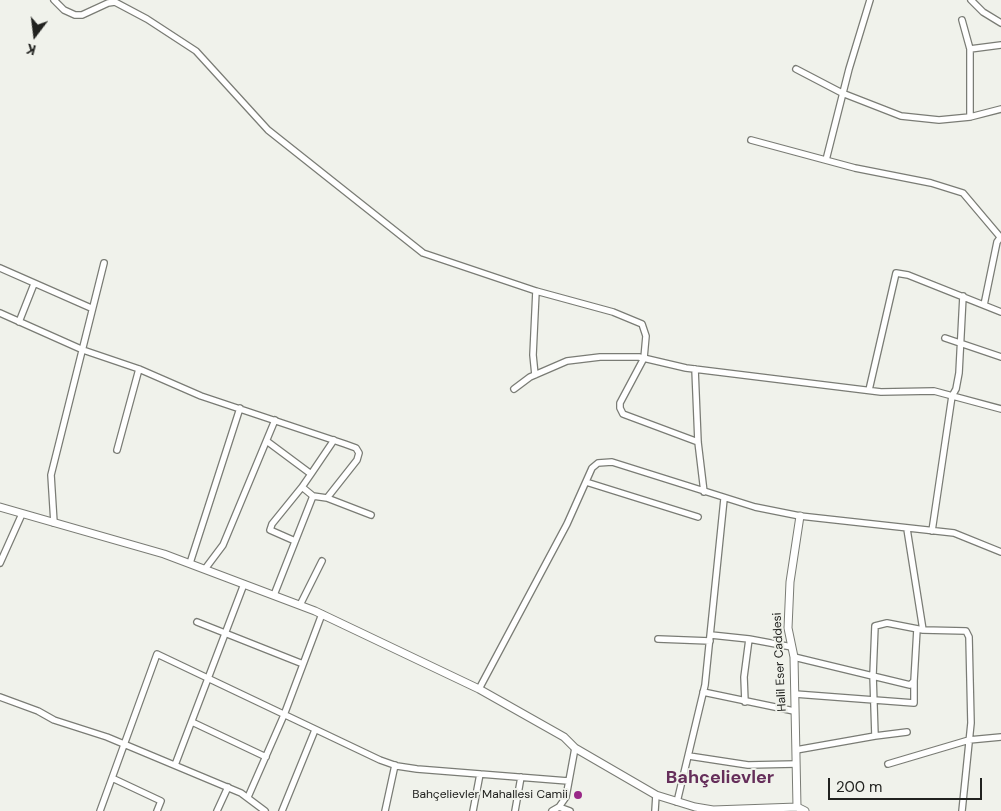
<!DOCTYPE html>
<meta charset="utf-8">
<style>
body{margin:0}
#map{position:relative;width:1001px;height:811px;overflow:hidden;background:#f0f2eb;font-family:"DM Sans",sans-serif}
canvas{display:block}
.north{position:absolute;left:10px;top:10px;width:50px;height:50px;-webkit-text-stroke:4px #f0f2eb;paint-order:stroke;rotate:195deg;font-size:14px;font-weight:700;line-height:20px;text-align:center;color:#21221f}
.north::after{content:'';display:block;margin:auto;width:18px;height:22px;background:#21221f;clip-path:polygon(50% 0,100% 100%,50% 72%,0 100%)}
.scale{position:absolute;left:828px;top:778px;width:154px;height:22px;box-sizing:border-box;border:2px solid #21221f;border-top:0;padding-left:6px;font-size:15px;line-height:18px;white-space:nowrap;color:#21221f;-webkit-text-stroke:4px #f0f2eb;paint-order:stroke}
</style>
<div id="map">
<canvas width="1001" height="811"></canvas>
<div class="north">K</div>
<div class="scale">200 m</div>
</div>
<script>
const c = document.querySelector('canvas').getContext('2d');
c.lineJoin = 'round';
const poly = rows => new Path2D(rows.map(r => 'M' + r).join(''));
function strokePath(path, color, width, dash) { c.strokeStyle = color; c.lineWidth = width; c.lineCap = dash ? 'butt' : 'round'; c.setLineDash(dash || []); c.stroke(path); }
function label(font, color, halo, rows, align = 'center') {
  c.font = font + ' "DM Sans",sans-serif'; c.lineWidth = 4; c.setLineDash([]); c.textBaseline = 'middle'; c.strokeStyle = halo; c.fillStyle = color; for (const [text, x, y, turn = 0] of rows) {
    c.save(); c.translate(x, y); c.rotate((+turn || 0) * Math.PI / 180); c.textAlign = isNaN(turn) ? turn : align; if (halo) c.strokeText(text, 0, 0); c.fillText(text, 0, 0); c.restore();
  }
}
const minor = poly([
 [54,0,64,10,75,15,82,15,108,3,115,2,147,19,196,51,268,130,423,253,536,291,613,312,642,324,646,336,644,358,620,403,620,408,623,414,698,442],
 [971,0,983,12,1001,23],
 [962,20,970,49],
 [796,69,842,93,901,116,939,120,970,117,1001,109],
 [970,117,970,49,1001,45],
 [751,140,855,168,931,183,963,193,1001,238],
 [826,160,849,69,870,0],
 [0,268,91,308],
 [984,305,997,242,1000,238],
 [0,313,83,350,139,369,201,396,345,444,356,448,359,453,357,460,327,498,313,496,302,487,311,474,268,442],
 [19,322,34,284],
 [945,338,1001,357],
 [695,369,698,442,704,492],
 [535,375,533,355,536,291],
 [514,389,530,377,567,361,600,357,639,357,686,368,881,392,934,391,1001,409],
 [869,390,896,273,908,275,1001,312],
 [117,450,139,369],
 [311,474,334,440],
 [586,482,698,517],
 [327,498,371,515],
 [54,523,51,475,104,263],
 [932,531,952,396,956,389,959,373,963,296],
 [295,541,270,530,272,524,302,487],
 [0,563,22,514],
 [190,563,240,408],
 [205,569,223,545,275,420],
 [274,595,313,496],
 [300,605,322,561],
 [197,622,303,664],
 [923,630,966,631,969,637,971,723,962,811],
 [711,635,749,639,792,647],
 [658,639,710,641],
 [794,657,910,685,914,681,917,629],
 [479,689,567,524,592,468,598,463,612,462,755,507,800,516,954,533,1001,552],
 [703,692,794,711],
 [795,694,914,703,914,681],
 [0,697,38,711,54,720,107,737,241,793,265,811],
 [745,702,744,677,749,639],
 [192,722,266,757],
 [875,736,907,732],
 [796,750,875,736,873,675,875,626,887,623,923,630,907,529],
 [689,756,748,765,796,764],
 [888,764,969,740,1001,737],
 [175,765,244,584],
 [112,778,161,801,157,811],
 [248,797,284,715,322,614],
 [677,802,705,685,724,499],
 [559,807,570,811],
 [100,811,157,654,380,760,397,766,417,769,568,781],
 [217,811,228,787],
 [282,811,315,730],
 [385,811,395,765],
 [473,811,480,774],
 [515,811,521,777],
 [552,811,559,807,566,797,575,748],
 [655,811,656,795]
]);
const tertiary = poly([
 [0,507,164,554,315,611,479,689,564,737,575,748,656,795,695,807,713,810,797,807,805,811],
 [797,807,794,657,788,628,790,582,800,516]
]);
strokePath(minor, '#7a7c75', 8);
strokePath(tertiary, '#7a7c75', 9);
strokePath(minor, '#fff', 5.5);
strokePath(tertiary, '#fff', 7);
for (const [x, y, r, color] of [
 [578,795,5,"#992887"]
]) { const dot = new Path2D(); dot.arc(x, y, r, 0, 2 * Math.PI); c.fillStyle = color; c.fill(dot); strokePath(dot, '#f0f2eb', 2); }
label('12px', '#21221f', '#f0f2eb', [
 ["Halil Eser Caddesi",780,662,-93]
]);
label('12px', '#21221f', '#f0f2eb', [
 ["Bahçelievler Mahallesi Camii",568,795]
], 'right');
label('bold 18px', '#652e5a', '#f0f2eb', [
 ["Bahçelievler",720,778]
]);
</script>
